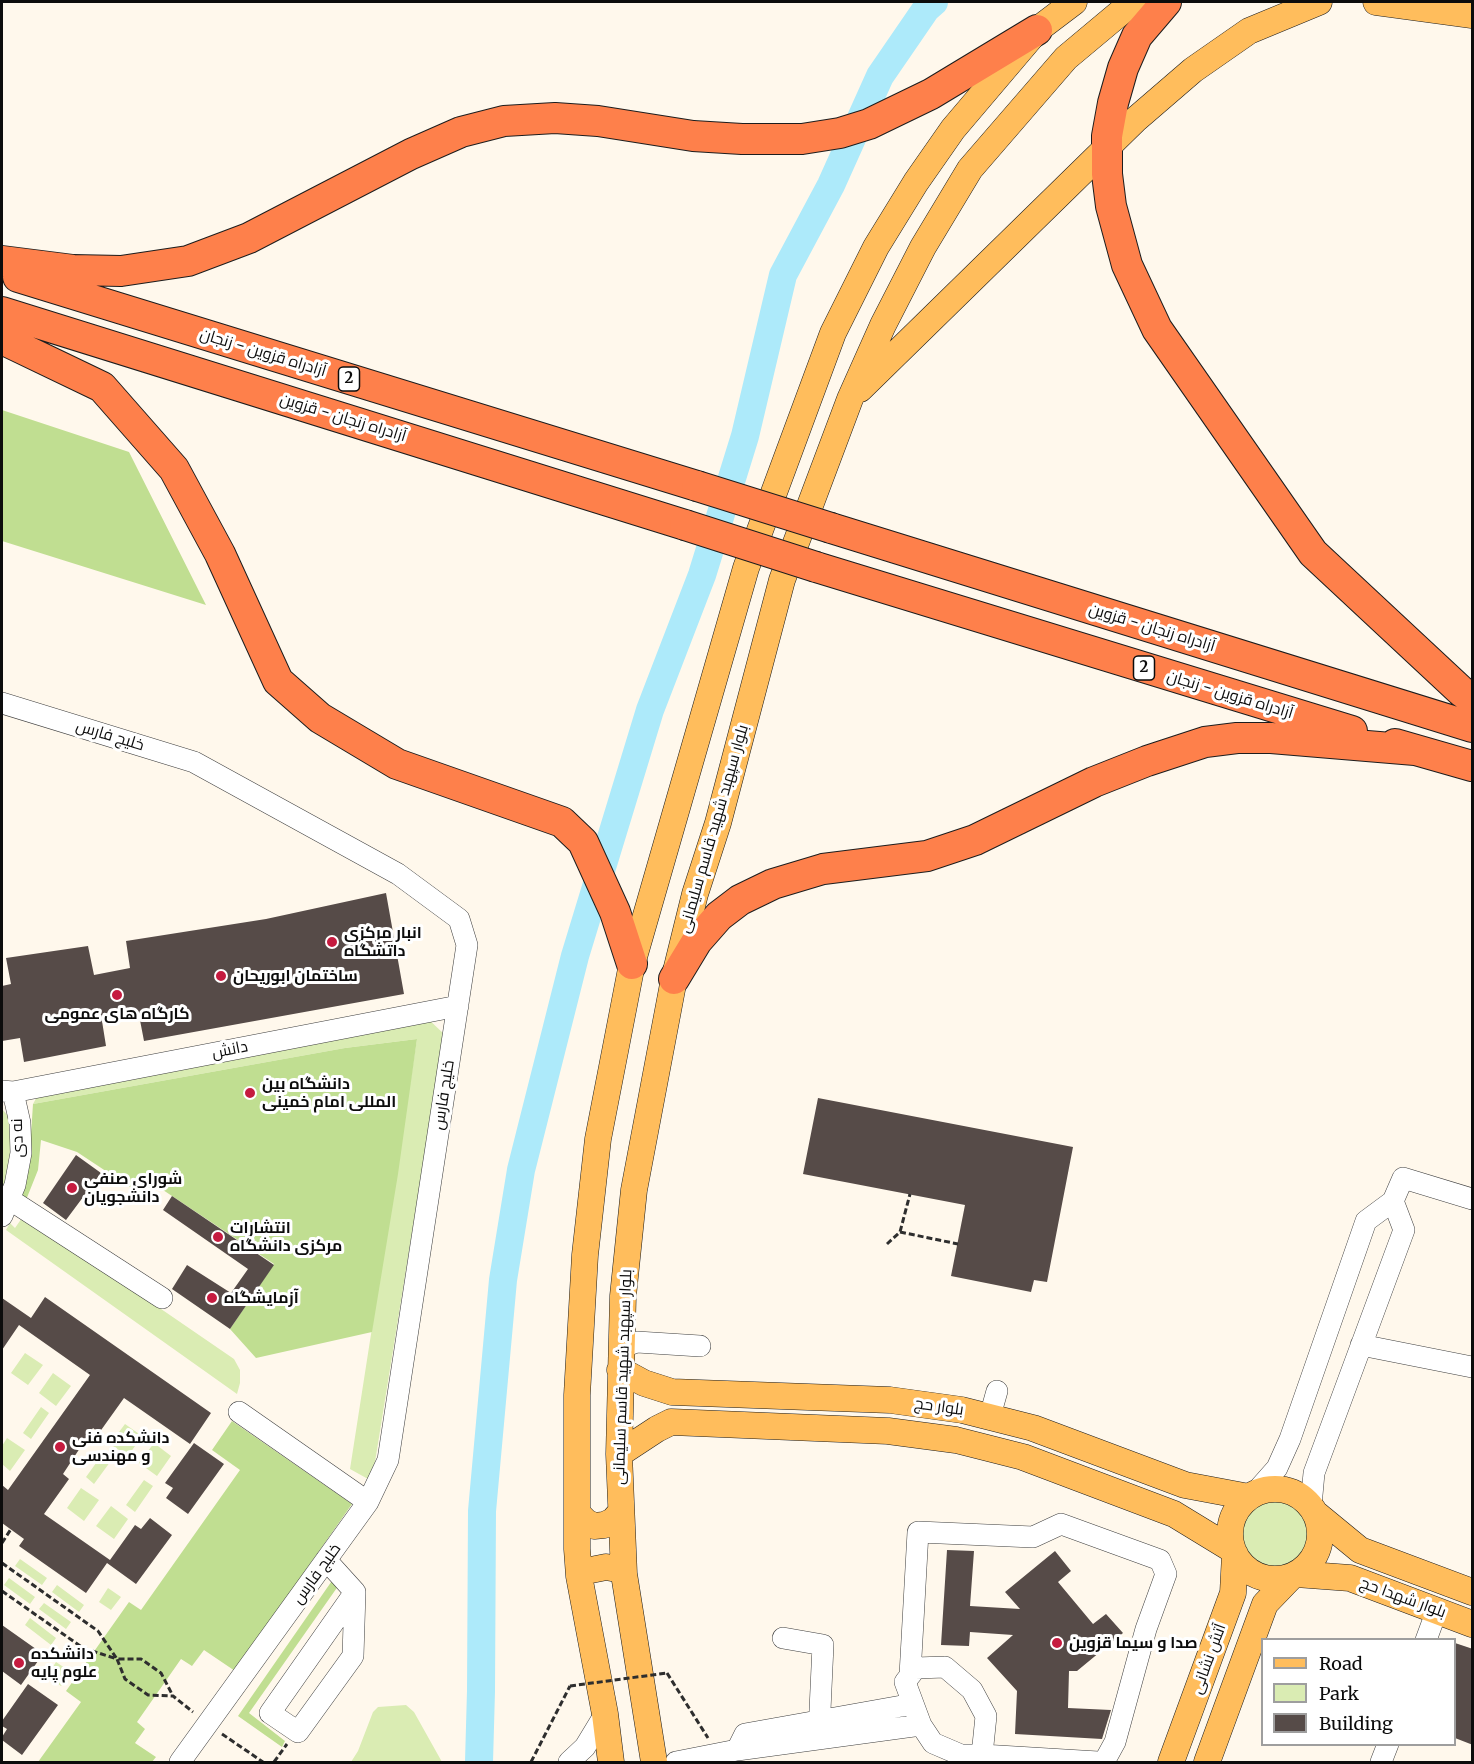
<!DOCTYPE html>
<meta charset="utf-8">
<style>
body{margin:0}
#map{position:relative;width:1474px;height:1764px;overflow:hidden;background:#fff8ec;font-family:Merriweather,serif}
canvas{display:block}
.frame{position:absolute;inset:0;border:3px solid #0c0c0c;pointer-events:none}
.legend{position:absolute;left:1261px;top:1638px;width:195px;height:108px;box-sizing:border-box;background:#fff;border:2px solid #9e9e9e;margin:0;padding:8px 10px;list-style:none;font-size:18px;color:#0c0c0c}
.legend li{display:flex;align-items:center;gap:12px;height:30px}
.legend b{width:30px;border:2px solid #9e9e9e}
</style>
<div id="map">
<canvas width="1474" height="1764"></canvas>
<div class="frame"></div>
<ul class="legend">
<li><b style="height:8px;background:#ffbd5c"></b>Road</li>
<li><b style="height:16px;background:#daecb3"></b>Park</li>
<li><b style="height:16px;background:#564b48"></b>Building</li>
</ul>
</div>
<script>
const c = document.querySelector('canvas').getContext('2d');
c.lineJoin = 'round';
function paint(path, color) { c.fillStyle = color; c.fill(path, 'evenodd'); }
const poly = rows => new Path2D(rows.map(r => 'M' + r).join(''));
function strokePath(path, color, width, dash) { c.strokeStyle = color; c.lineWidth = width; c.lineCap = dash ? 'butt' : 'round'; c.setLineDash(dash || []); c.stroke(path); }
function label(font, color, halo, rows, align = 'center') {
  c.font = font + ' Merriweather,Cairo,serif'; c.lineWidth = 6; c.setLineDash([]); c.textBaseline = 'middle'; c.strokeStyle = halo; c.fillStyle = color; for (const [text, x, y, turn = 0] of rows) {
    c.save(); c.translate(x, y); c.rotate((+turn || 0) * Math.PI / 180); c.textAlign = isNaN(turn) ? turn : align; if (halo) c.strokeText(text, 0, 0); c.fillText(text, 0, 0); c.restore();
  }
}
paint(poly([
 [425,1016,444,1034,375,1462,368,1479,350,1469,417,1039,345,1048,33,1104,40,1091],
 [2,1109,9,1117,14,1152,2,1195],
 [24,1215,234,1359,240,1370,240,1383,237,1394,6,1230,10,1223,15,1228],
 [25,1353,43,1365,28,1385,11,1373],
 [53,1373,71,1386,56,1406,39,1393],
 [41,1407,49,1413,31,1439,23,1433],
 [125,1424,142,1436,128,1456,110,1444],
 [7,1438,25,1450,10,1471,2,1464,2,1446],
 [154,1443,171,1456,157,1476,139,1463],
 [104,1452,113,1458,94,1484,86,1477],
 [144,1480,153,1486,135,1512,126,1505],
 [81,1488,99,1500,84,1521,67,1508],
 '1236 1533a39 39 0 1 1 78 0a39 39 0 1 1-78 0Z',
 [111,1506,128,1519,114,1539,96,1526],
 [20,1559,47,1578,42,1585,15,1566],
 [9,1578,35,1597,30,1604,4,1585],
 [57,1585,84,1605,79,1612,52,1592],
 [108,1588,121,1597,111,1610,99,1602],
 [44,1603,71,1622,66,1629,39,1609],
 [30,1618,56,1638,51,1645,25,1625],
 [56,1662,71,1672,61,1686,47,1676],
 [406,1705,414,1712,442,1762,351,1762,358,1751,373,1712,378,1707]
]), '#daecb3');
paint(poly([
 [2,410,129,452,206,605,2,541],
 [417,1039,398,1174,372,1332,256,1358,230,1329,274,1264,154,1184,145,1197,77,1152,41,1140,38,1170,24,1205,15,1200,29,1165,33,1104,345,1048],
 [232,1421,352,1504,235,1671,204,1650,192,1666,181,1659,137,1722,145,1729,135,1743,156,1757,152,1762,38,1762,81,1702,66,1691,129,1602,141,1610,240,1470,212,1450],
 [336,1575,341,1582,249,1713,285,1741,282,1747,238,1716]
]), '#c0de91');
strokePath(poly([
 [479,1762,481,1691,482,1511,503,1280,521,1170,575,956,650,710,702,575,745,436,783,275,831,185,880,76,926,9,934,2]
]), '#adeafa', 28);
paint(poly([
 [386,893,404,994,144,1041,139,1015,102,1021,106,1046,24,1062,20,1038,2,1041,2,986,11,984,6,958,88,946,94,975,130,968,126,941,266,919],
 [818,1098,1073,1147,1047,1282,1034,1280,1031,1292,951,1276,965,1205,803,1174],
 [76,1155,101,1173,66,1220,43,1203],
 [172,1196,274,1265,230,1329,172,1289,187,1265,231,1293,248,1269,163,1210],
 [45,1297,211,1413,190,1444,124,1398,99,1433,93,1428,63,1474,69,1479,44,1514,110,1560,135,1525,141,1529,150,1518,172,1535,136,1584,107,1563,86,1593,19,1546,24,1539,2,1523,2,1485,8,1490,90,1375,19,1325,2,1350,2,1298,31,1318],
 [194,1443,224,1464,188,1514,166,1498,173,1488,165,1483],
 [947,1550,974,1551,970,1606,1020,1609,1005,1592,1055,1551,1071,1571,1058,1582,1093,1624,1106,1614,1123,1633,1077,1671,1069,1671,1068,1708,1111,1710,1102,1739,1015,1734,1017,1691,987,1658,1013,1635,970,1632,969,1646,941,1645],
 [2,1625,43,1654,21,1685,2,1671],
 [1455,1643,1473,1649,1473,1745,1455,1738],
 [28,1684,58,1705,22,1755,2,1740,2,1737,7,1729,2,1726,2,1721]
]), '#564b48');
const minor = poly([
 [2,703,194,762,398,874,459,919,467,945,388,1460,368,1502,180,1762],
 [2,1091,13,1092,458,1006],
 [9,1199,162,1298],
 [2,1216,15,1185,21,1153,20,1123,13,1092],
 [1361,1345,1472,1367],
 [620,1353,626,1346,637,1342,700,1346],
 [239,1412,368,1502],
 [990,1416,997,1391],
 [1254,1494,1277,1468,1290,1439,1366,1221,1393,1201,1403,1178,1472,1199],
 [1311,1506,1314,1473,1404,1230,1393,1201],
 [326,1560,355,1592,270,1713,298,1732,353,1656,355,1592],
 [783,1638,823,1645,819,1732],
 [1426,1640,1437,1610],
 [945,1667,972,1690,986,1716,982,1755,961,1755,933,1743,921,1725,905,1682,916,1668,945,1667],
 [910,1675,918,1532,1033,1537,1061,1524,1160,1560,1166,1574,1146,1629,1115,1742,1104,1762],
 [737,1750,745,1734,913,1704],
 [982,1755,1098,1762],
 [569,1762,585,1747,605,1714],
 [676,1762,737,1750,921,1725],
 [1381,1762,1388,1744]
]);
const major = poly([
 [1376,2,1472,15],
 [860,389,1135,120,1193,70,1249,31,1319,2],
 [620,1370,644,1383,672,1392,890,1400,962,1410,1033,1428,1185,1485,1249,1497],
 [619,1454,657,1429,671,1422,888,1431,956,1440,1023,1457,1174,1514,1233,1550],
 '1230 1534a45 45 0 1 1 90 0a45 45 0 1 1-90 0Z',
 [577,1513,586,1522,594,1526,604,1525,613,1521,620,1513],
 [1315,1513,1360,1550,1472,1592],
 [1296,1574,1350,1578,1472,1624],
 [579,1576,586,1571,606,1567,617,1569,624,1574],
 [611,1762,605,1714,579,1576,577,1549,577,1395,585,1255,598,1139,632,964,746,568,833,333,876,247,916,182,953,129,1037,30,1074,2],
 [654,1762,624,1574,619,1454,623,1296,634,1190,674,979,695,894,718,823,782,580,850,399,883,325,923,247,970,169,1066,58,1133,2],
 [1171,1762,1233,1593,1235,1554],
 [1207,1762,1265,1604,1291,1577]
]);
const highway = poly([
 [1166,2,1137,36,1123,68,1113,103,1107,136,1107,174,1111,206,1127,265,1157,329,1313,553,1461,691,1472,699],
 [2,261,73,270,121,271,188,261,249,238,411,154,461,132,504,121,555,118,598,121,693,136,742,139,802,139,840,133,869,124,931,94,1037,30],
 [18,277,697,486],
 [2,312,685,525],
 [2,339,102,387,174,469,220,554,278,681,320,718,397,764,562,822,583,842,615,912,632,964],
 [831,528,1472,727],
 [816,567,1352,731],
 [1395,744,1472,766],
 [674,979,697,941,719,916,740,900,773,884,823,869,927,856,975,840,1094,782,1147,761,1205,742,1237,738,1271,738,1415,750]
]);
strokePath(minor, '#3f3f3f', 22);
strokePath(major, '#1d1d1d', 27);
strokePath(highway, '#1d1d1d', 32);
strokePath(poly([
 [900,1232,958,1244],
 [887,1244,900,1232,910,1194],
 [2,1543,11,1529],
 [2,1563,98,1631,117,1659,141,1659,161,1673,173,1696],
 [2,1591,83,1648,117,1659,125,1679,148,1695,173,1696,193,1712],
 [667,1673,708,1738],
 [222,1734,263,1762],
 [274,1762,287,1744],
 [531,1762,570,1686]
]), '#2e2e2e', 3, [6, 3]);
strokePath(minor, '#fff', 21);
strokePath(major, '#ffbd5c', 26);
strokePath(highway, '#fe804b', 30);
const highwayBridge = poly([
 [697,486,831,528],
 [685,525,816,567]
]);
strokePath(highwayBridge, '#1d1d1d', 32, []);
strokePath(poly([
 [570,1686,667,1673]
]), '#2e2e2e', 3, [6, 3]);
strokePath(highwayBridge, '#fe804b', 30);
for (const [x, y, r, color] of [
 [332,942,6,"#c51b3f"],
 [221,976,6,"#c51b3f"],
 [117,995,6,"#c51b3f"],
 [250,1093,6,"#c51b3f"],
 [72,1188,6,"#c51b3f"],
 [218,1237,6,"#c51b3f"],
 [212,1298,6,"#c51b3f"],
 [60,1447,6,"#c51b3f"],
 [1057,1643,6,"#c51b3f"],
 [19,1663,6,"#c51b3f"]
]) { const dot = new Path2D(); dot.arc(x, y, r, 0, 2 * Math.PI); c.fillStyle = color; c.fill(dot); strokePath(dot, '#fff', 2); }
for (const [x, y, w] of [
 [349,379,21],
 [1144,668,21]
]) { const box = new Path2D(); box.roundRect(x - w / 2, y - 12, w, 24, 4.5); c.fillStyle = '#fff'; c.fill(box); strokePath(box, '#0c0c0c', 1.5); }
label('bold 15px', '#0c0c0c', null, [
 ["2",349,379],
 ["2",1144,668]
]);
label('16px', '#0c0c0c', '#fff', [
 ["آزادراه قزوین - زنجان",263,353,17],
 ["آزادراه زنجان - قزوین",343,418,17],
 ["آزادراه زنجان - قزوین",1152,628,17],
 ["آزادراه قزوین - زنجان",1230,695,17],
 ["خلیج فارس",110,736,17],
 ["بلوار سپهبد شهید قاسم سلیمانی",714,829,-74],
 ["دانش",230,1050,-11],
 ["خلیج فارس",444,1095,-81],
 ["نه دی",18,1138,-92],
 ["بلوار سپهبد شهید قاسم سلیمانی",623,1377,-88],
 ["بلوار حج",939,1407,8],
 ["خلیج فارس",317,1574,-54],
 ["بلوار شهدا حج",1403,1598,20],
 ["آتش نشانی",1209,1659,-70]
]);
label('bold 16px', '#0c0c0c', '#fff', [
 ["انبار مرکزی",344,933],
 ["داتشگاه",344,951],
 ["ساختمان ابوریحان",233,976],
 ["کارگاه های عمومی",117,1014,"center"],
 ["دانشگاه بین",262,1084],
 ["المللی امام خمینی",262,1102],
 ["شورای صنفی",84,1179],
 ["دانشجویان",84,1197],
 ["انتشارات",230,1228],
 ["مرکزی دانشگاه",230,1246],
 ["آزمایشگاه",224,1298],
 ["دانشکده فنی",72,1438],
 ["و مهندسی",72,1456],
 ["صدا و سیما قزوین",1069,1643],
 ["دانشکده",31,1654],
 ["علوم پایه",31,1672]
], 'left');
</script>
